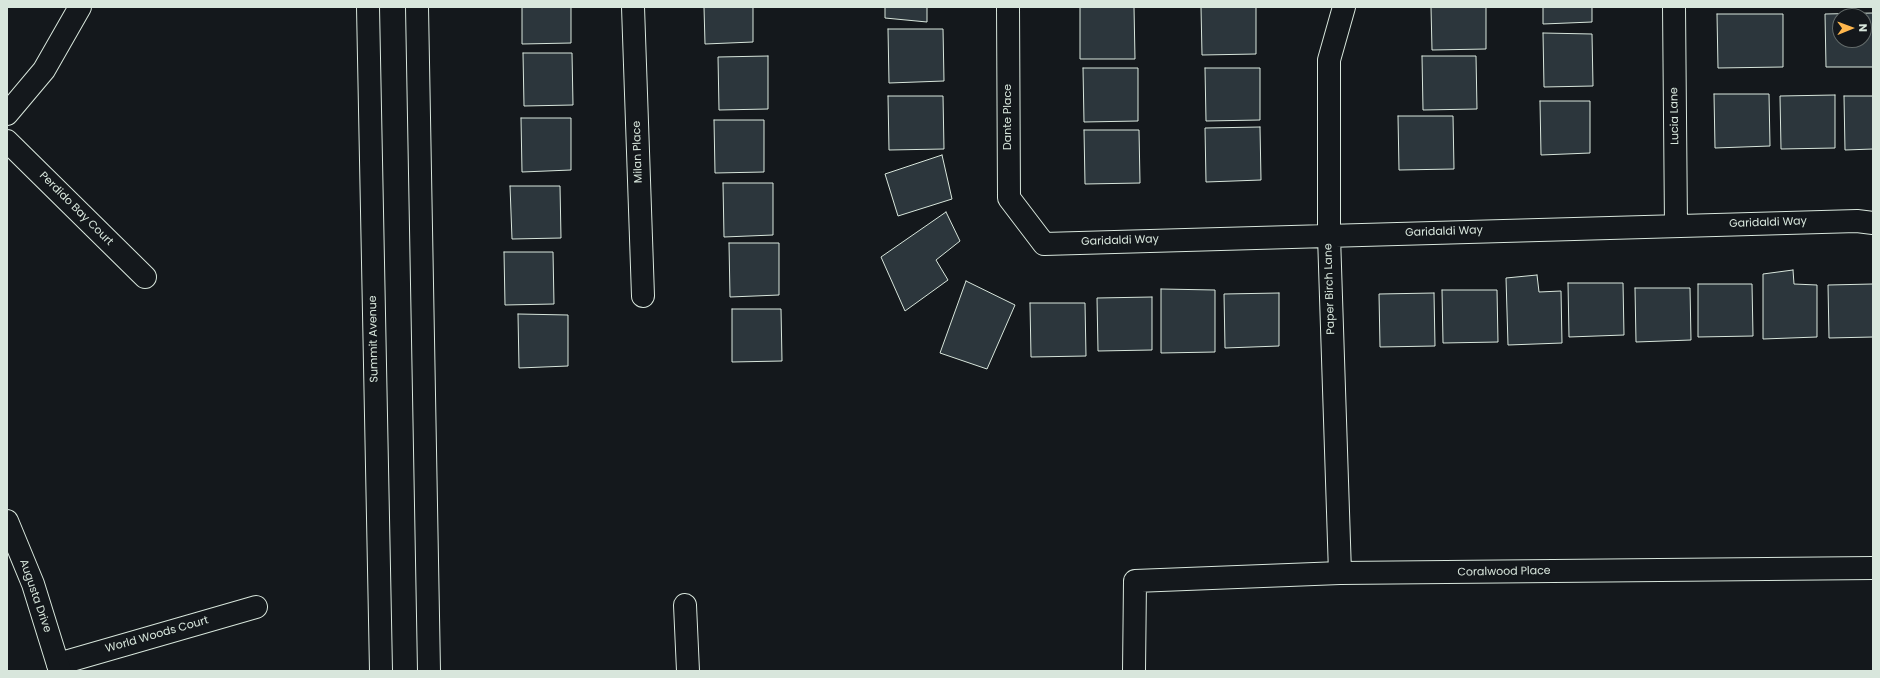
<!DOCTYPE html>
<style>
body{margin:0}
#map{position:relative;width:1880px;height:678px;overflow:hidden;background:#14181c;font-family:Poppins,sans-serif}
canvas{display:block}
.frame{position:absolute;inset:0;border:8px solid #d8e6dc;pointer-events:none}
.north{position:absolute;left:1832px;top:8px;width:40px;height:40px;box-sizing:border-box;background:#14181c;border:1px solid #626a69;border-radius:50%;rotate:89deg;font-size:11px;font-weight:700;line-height:16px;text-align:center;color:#d8e6dc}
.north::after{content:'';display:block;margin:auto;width:14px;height:18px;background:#ffb74d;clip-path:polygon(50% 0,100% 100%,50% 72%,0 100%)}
</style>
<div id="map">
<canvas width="1880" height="678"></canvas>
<div class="frame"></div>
<div class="north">N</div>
</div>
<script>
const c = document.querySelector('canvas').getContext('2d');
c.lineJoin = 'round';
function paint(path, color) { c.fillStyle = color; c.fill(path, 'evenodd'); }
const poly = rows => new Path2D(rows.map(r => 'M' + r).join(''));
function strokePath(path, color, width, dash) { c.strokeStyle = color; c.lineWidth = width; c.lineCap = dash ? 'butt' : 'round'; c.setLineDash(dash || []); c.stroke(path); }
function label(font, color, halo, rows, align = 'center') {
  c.font = font + ' Poppins,sans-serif'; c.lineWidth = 3; c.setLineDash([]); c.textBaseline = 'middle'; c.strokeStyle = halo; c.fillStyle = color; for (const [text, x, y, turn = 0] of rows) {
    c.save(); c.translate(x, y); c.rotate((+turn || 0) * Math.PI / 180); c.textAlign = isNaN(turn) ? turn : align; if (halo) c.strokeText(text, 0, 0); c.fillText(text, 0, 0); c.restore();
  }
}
const building = poly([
 [522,7,571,7,571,43,522,44,522,7],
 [704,7,753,7,753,42,705,44,704,7],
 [885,7,927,7,927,22,885,18,885,7],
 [1080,7,1134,7,1135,59,1080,59,1080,7],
 [1201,7,1256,7,1256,54,1202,55,1201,7],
 [1431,7,1486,7,1486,49,1432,50,1431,7],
 [1543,7,1592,7,1592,22,1543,24,1543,7],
 [1873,13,1873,67,1826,67,1825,14,1873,13],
 [1840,16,1864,16,1864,40,1840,40,1840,16],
 [1717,14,1783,14,1783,67,1718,68,1717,14],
 [888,29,943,29,944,81,889,83,888,29],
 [1543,33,1592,34,1593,86,1544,87,1543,33],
 [523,53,572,53,573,105,524,106,523,53],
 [768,56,768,109,719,110,718,57,768,56],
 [1422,56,1476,56,1477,109,1423,110,1422,56],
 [1083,68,1138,68,1138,121,1084,122,1083,68],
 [1205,68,1260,68,1260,120,1206,121,1205,68],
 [1714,94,1769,94,1770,146,1715,148,1714,94],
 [1835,95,1835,148,1781,149,1780,96,1835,95],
 [888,96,943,96,944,149,889,150,888,96],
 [1844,96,1873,96,1873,149,1845,150,1844,96],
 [1540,101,1590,101,1590,153,1541,155,1540,101],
 [1398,116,1453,116,1454,169,1399,170,1398,116],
 [521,118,571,118,571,170,522,172,521,118],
 [714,120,764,120,764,172,715,173,714,120],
 [1260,127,1261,180,1206,182,1205,128,1260,127],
 [1084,130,1139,130,1140,183,1085,184,1084,130],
 [942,155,952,199,898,216,885,174,942,155],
 [723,183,773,183,773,235,724,237,723,183],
 [510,186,560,186,561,238,512,239,510,186],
 [946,212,960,241,936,260,948,280,905,311,881,257,946,212],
 [729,243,779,243,779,295,730,297,729,243],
 [504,252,553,252,554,304,505,305,504,252],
 [1793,270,1794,284,1817,285,1817,337,1763,339,1763,274,1793,270],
 [1537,275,1539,292,1561,291,1562,343,1508,345,1506,278,1537,275],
 [966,281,1015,305,987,369,940,353,966,281],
 [1568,283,1623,283,1624,335,1569,337,1568,283],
 [1698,284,1752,284,1753,336,1698,337,1698,284],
 [1873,284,1873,337,1829,338,1828,285,1873,284],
 [1635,288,1690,288,1691,340,1636,342,1635,288],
 [1161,289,1215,290,1215,352,1161,353,1161,289],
 [1442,290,1497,290,1498,342,1443,343,1442,290],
 [1279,293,1279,346,1225,348,1224,294,1279,293],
 [1434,293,1435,346,1380,347,1379,294,1434,293],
 [1152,297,1152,350,1098,351,1097,298,1152,297],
 [1030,303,1085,303,1086,356,1031,357,1030,303],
 [732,309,781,309,782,361,732,362,732,309],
 [518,314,568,315,568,366,519,368,518,314]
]);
paint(building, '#2c363c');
strokePath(building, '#d8e6dc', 1);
const minor = poly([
 [633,7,643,296],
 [1008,7,1009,198,1044,244,1857,221,1873,223],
 [1674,7,1676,226],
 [7,114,44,70,80,7],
 [7,141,145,277],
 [1340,573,1329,236,1329,60,1344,7],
 [685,605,688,671],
 [58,664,256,607],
 [1134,671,1135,581,1340,573,1873,568]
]);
const tertiary = poly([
 [7,521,33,584,60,671]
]);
const secondary = poly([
 [368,7,381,671],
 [417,7,429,671]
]);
strokePath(minor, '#d8e6dc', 24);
strokePath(tertiary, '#d8e6dc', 24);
strokePath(secondary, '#d8e6dc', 24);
strokePath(minor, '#14181c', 22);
strokePath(tertiary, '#14181c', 22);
strokePath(secondary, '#14181c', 22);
label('11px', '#d8e6dc', '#14181c', [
 ["Lucia Lane",1675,116,-91],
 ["Dante Place",1008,117,-90],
 ["Milan Place",638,152,-92],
 ["Perdido Bay Court",76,209,45],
 ["Garidaldi Way",1768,223,-2],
 ["Garidaldi Way",1444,232,-2],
 ["Garidaldi Way",1120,241,-2],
 ["Paper Birch Lane",1330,289,-92],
 ["Summit Avenue",374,339,-91],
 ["Coralwood Place",1504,572,-1],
 ["Augusta Drive",35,596,71],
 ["World Woods Court",157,635,-16]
]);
</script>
